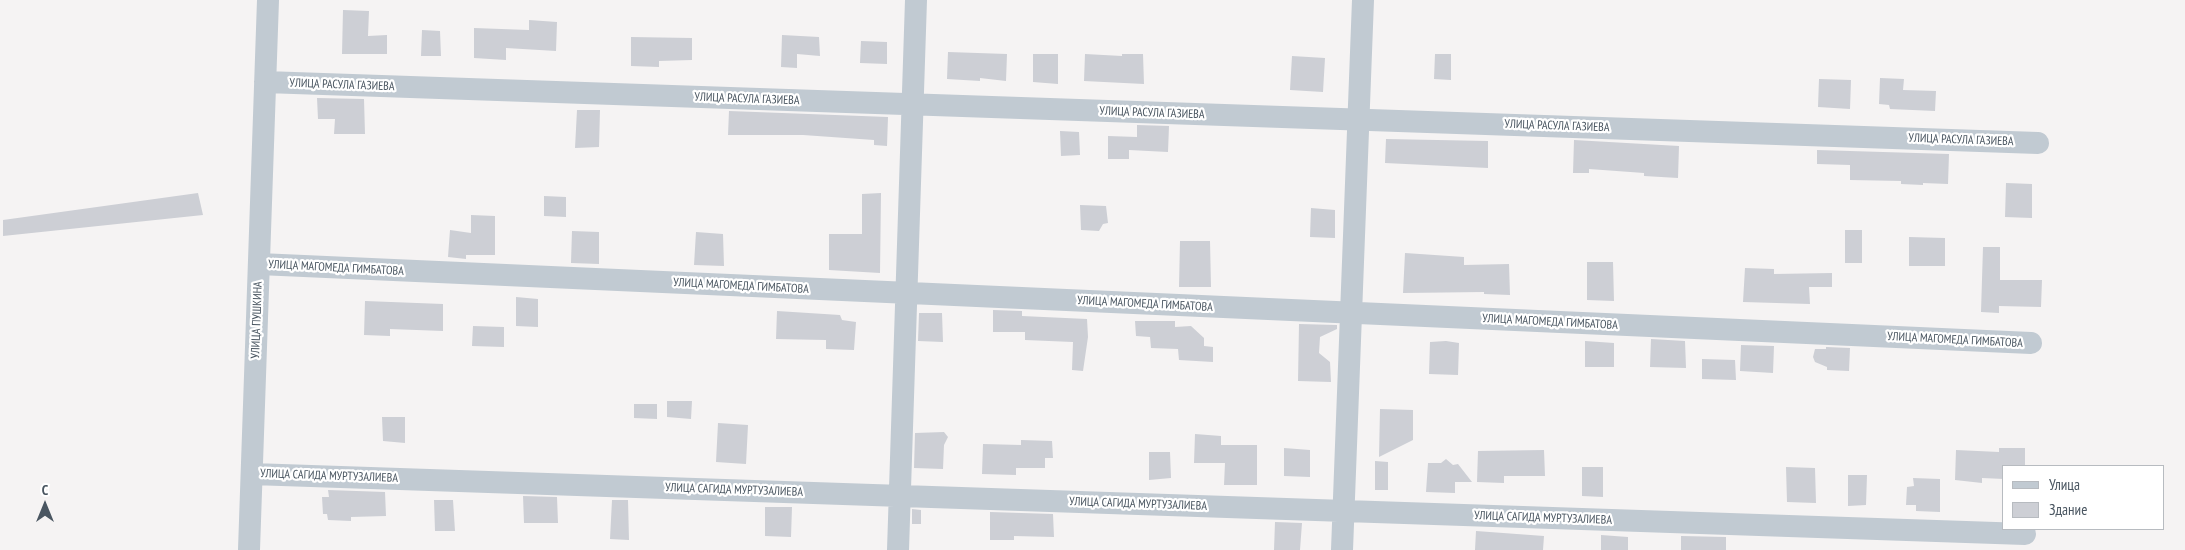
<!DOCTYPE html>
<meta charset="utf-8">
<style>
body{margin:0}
#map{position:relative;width:2185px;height:550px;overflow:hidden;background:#f5f3f3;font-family:"PT Sans Narrow",sans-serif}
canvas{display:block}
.legend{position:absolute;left:2002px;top:465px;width:162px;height:65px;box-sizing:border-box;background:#fff;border:1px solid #b7bbc0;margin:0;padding:6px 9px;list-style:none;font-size:15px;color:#4a5661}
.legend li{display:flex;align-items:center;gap:10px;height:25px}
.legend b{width:25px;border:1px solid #b7bbc0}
.north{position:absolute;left:20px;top:480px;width:50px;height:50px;-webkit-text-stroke:4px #fff;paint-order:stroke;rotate:0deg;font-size:14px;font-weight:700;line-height:20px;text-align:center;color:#4a5661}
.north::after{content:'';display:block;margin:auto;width:18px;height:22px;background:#4a5661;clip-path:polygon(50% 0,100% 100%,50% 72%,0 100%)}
</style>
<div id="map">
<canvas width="2185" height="550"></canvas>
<ul class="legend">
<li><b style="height:6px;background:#c1cad2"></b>Улица</li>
<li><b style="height:14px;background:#cdcfd5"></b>Здание</li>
</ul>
<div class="north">С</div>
</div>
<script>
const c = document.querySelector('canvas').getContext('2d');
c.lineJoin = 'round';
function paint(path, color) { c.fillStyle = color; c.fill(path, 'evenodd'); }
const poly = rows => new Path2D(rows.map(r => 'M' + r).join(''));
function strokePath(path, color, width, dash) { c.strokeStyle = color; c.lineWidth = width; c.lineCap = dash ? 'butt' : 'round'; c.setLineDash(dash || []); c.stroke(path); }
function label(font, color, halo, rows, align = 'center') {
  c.font = font + ' "PT Sans Narrow",sans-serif'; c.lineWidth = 4.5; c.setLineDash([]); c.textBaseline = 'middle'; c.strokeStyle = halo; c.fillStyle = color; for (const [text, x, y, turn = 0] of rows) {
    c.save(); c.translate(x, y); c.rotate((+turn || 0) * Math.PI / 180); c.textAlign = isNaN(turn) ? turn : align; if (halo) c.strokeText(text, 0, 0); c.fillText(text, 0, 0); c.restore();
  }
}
paint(poly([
 [343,10,369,11,368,36,387,35,387,54,342,54],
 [529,20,557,22,556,51,506,48,506,60,474,58,474,28,529,30],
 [422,30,440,31,441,56,421,56],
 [782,35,819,37,820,56,797,54,797,68,781,67],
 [631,37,692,38,692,60,659,61,659,67,631,66],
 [861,41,887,42,887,64,860,63],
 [948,52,1007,54,1006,81,980,78,980,81,947,79],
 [1033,54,1058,54,1058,84,1033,82],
 [1085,54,1122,56,1122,54,1143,54,1144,84,1084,81],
 [1435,54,1451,54,1451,80,1434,79],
 [1292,56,1325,58,1323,92,1290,90],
 [1880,78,1904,79,1903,90,1936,91,1935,111,1890,109,1889,105,1879,104],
 [1819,79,1851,80,1850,109,1818,107],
 [317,98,364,99,365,134,334,134,335,119,318,119],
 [577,110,600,110,599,147,575,148],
 [729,111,888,117,887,146,874,145,874,140,803,135,728,135],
 [1137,125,1169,126,1168,152,1129,150,1129,159,1108,159,1108,136,1137,137],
 [1060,131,1079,132,1080,155,1061,156],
 [1386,139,1488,141,1488,168,1385,163],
 [1574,140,1679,146,1678,178,1644,176,1644,173,1589,169,1589,173,1573,173],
 [1817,150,1949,154,1948,184,1923,183,1923,185,1901,184,1901,181,1850,180,1850,165,1817,164],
 [2006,183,2032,184,2032,218,2005,217],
 [198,193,203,215,3,236,3,220],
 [881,193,880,273,829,270,829,234,862,234,862,194],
 [544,196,566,197,566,217,544,216],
 [1080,205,1106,206,1108,223,1103,224,1099,231,1081,230],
 [1311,208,1335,210,1335,238,1310,237],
 [471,215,495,216,495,255,466,255,466,259,448,257,450,230,471,233],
 [1845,230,1862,230,1862,263,1845,263],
 [572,231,599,232,599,264,571,263],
 [696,232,723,234,724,266,694,265],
 [1909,237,1945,238,1945,266,1909,266],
 [1180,241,1210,241,1211,287,1179,287],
 [1983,247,2000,247,2000,280,2042,280,2041,307,1999,306,1999,313,1981,312],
 [1405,253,1464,257,1464,265,1509,264,1510,295,1484,294,1484,292,1403,293],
 [1587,262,1613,262,1614,301,1587,300],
 [1745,268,1774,269,1774,274,1832,273,1832,287,1809,287,1810,304,1743,302],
 [516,297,538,299,538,327,516,326],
 [365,301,443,304,443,331,390,329,390,336,364,335],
 [993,310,1022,311,1022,316,1087,319,1088,337,1083,371,1072,370,1073,342,1025,340,1025,332,993,332],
 [777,311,840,315,842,320,856,322,854,350,826,349,826,340,776,339],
 [919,313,942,313,943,342,918,341],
 [1135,321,1175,321,1175,327,1191,326,1204,338,1204,346,1213,347,1213,362,1179,360,1178,349,1151,348,1150,337,1136,336],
 [1299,324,1337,325,1337,329,1320,337,1319,353,1330,362,1331,382,1298,381],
 [473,326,504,327,504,347,472,346],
 [1651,339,1685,341,1686,368,1650,367],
 [1446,341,1459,343,1458,375,1429,374,1430,342],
 [1585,341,1614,343,1614,367,1585,367],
 [1741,345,1774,346,1773,373,1740,371],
 [1826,347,1850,348,1849,371,1827,370,1827,367,1815,362,1813,357,1815,349,1826,349],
 [1702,359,1735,360,1736,380,1702,379],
 [667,401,692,401,691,419,667,417],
 [634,404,657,404,657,419,634,418],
 [1380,409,1413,410,1413,440,1379,457],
 [382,417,405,417,405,443,383,441],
 [718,423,748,425,746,464,716,462],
 [944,432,948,437,944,445,943,469,914,468,915,433],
 [1195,434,1221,436,1221,445,1257,445,1257,485,1224,485,1225,463,1194,463],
 [1021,440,1052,441,1053,458,1045,458,1045,468,1016,468,1016,475,982,474,983,444,1021,445],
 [1284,448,1310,450,1310,477,1284,476],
 [1999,448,2025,448,2025,466,2004,466,2004,479,1982,478,1982,483,1955,480,1956,450,1999,452],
 [1544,450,1545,476,1504,476,1504,483,1477,482,1478,451],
 [1149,452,1170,452,1171,478,1149,480],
 [1446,459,1453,465,1458,464,1472,482,1455,482,1455,493,1426,492,1428,463,1441,463],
 [1375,461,1388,462,1388,490,1375,490],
 [1582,467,1603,467,1603,497,1582,496],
 [1786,467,1815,468,1816,503,1787,502],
 [1848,475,1867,475,1866,505,1848,506],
 [1913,478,1940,479,1940,512,1916,511,1916,505,1906,505,1907,487,1914,486],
 [328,490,385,492,386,516,351,517,351,521,328,520,327,514,323,514,322,497,329,497],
 [523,496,557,497,558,523,524,523],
 [434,500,453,500,455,531,435,531],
 [612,500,628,500,629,540,610,539],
 [765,507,792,507,791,537,765,536],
 [912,509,921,510,921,524,912,524],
 [990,512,1053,514,1054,537,1014,536,1014,540,990,540],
 [1275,522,1302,523,1300,550,1274,550],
 [1476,531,1544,536,1543,550,1475,550],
 [1601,535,1628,537,1628,550,1601,550],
 [1681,536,1726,537,1726,550,1681,550]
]), '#cdcfd5');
strokePath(poly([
 [265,82,2038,143],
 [259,264,2031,343],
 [252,474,2025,534],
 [249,550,268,0],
 [898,550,916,0],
 [1342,550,1363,0]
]), '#c1cad2', 22);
label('12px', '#4a5661', '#fff', [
 ["УЛИЦА РАСУЛА ГАЗИЕВА",342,85,2],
 ["УЛИЦА РАСУЛА ГАЗИЕВА",747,99,2],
 ["УЛИЦА РАСУЛА ГАЗИЕВА",1152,113,2],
 ["УЛИЦА РАСУЛА ГАЗИЕВА",1557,126,2],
 ["УЛИЦА РАСУЛА ГАЗИЕВА",1961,140,2],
 ["УЛИЦА МАГОМЕДА ГИМБАТОВА",336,268,3],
 ["УЛИЦА МАГОМЕДА ГИМБАТОВА",741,286,3],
 ["УЛИЦА МАГОМЕДА ГИМБАТОВА",1145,304,3],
 ["УЛИЦА ПУШКИНА",257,320,-88],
 ["УЛИЦА МАГОМЕДА ГИМБАТОВА",1550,322,3],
 ["УЛИЦА МАГОМЕДА ГИМБАТОВА",1955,340,3],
 ["УЛИЦА САГИДА МУРТУЗАЛИЕВА",329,476,2],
 ["УЛИЦА САГИДА МУРТУЗАЛИЕВА",734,490,2],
 ["УЛИЦА САГИДА МУРТУЗАЛИЕВА",1138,504,2],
 ["УЛИЦА САГИДА МУРТУЗАЛИЕВА",1543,518,2]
]);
</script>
